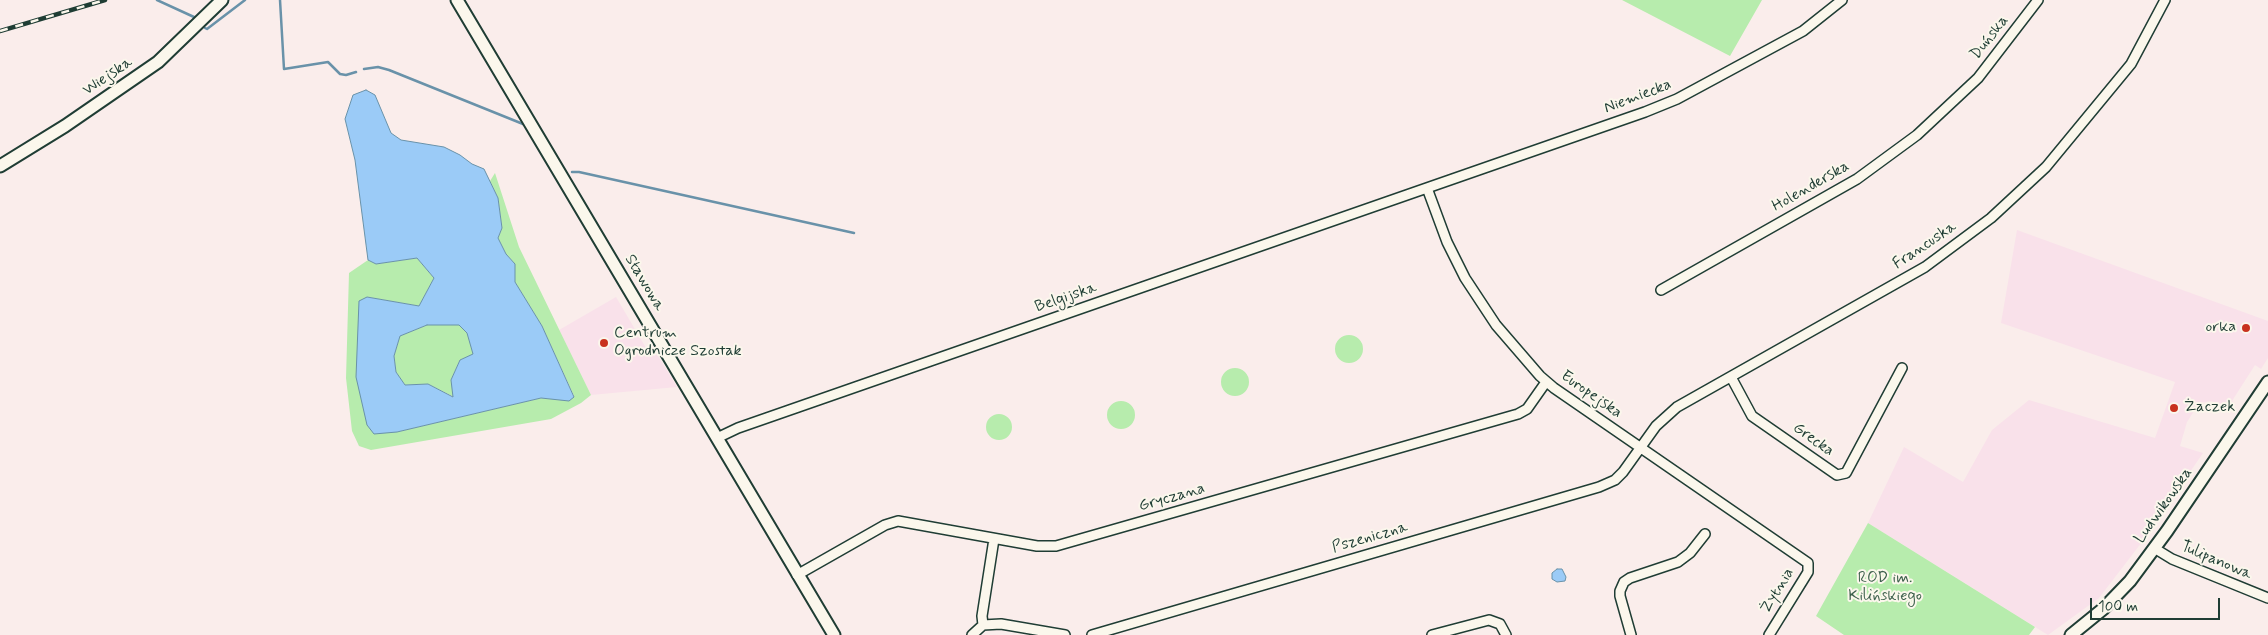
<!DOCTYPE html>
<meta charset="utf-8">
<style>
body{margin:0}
#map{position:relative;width:2268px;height:635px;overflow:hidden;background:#faedeb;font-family:Mynerve,sans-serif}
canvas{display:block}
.scale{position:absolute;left:2090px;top:598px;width:130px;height:22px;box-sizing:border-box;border:2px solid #1f3d34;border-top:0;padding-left:6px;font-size:15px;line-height:18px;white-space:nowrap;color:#1f3d34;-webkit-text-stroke:4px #fbf7ec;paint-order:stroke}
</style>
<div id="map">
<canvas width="2268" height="635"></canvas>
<div class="scale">100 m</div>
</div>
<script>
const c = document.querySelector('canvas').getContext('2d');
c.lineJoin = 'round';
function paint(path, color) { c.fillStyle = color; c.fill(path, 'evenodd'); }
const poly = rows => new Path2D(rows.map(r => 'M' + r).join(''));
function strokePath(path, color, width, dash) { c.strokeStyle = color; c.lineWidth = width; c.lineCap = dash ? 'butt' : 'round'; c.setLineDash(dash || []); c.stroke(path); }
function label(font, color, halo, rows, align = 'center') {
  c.font = font + ' Mynerve,sans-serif'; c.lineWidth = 4; c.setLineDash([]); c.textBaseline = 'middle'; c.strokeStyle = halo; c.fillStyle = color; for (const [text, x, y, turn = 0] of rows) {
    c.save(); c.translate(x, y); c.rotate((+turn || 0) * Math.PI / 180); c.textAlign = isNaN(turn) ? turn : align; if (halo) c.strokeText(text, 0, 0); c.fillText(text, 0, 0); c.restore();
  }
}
paint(poly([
 [2017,230,2268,321,2268,358,2261,369,2255,365,2232,401,2235,403,2231,409,2211,401,2199,403,2187,422,2180,446,2203,453,2142,542,2099,598,2048,635,1868,523,1904,447,1963,482,1992,430,2029,400,2155,438,2175,382,2001,323],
 [616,297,649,353,655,351,677,387,591,395,559,330]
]), '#f9e1ea');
paint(poly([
 [1622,0,1762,0,1730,56],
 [495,173,519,247,591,395,581,403,551,419,371,450,359,446,352,431,346,378,349,273,368,260,376,264,417,258,434,278,419,306,367,297,397,432,541,398,569,400,574,396,542,326,515,282,515,264,506,254,498,238,502,228,498,198,490,181],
 [427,325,459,325,467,333,474,354,460,360,451,380,454,397,428,384,405,385,396,372,394,356,400,336],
 '1335 349a14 14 0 1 1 28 0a14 14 0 1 1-28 0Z',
 '1221 382a14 14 0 1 1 28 0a14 14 0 1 1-28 0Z',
 '1107 415a14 14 0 1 1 28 0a14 14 0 1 1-28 0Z',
 '986 427a13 13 0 1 1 26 0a13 13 0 1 1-26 0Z',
 [1868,523,2035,627,2029,635,1844,635,1816,616]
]), '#b7ecad');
const water = poly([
 [366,90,375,95,391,133,401,140,444,147,460,155,472,164,484,169,498,198,502,228,498,238,506,254,515,264,515,282,542,326,574,397,569,401,541,398,397,432,374,434,367,425,356,377,359,301,367,297,419,306,434,278,417,258,376,264,368,260,355,160,345,119,353,95,366,90],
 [427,325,459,325,467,333,473,354,460,360,451,380,453,397,428,384,405,385,396,372,394,356,400,336,427,325],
 [1557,569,1562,569,1566,577,1565,581,1557,582,1552,579,1552,573,1557,569]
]);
paint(water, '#9bcbf7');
strokePath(water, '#6992a9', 1);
strokePath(poly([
 [157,0,194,17],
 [280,0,284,69,328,62,340,74,346,75,356,72],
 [205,28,207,29,245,0],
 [364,69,378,67,389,70,523,124],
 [572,172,579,172,854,233]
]), '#6992a9', 2.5);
const minor = poly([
 [1427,188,1447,242,1465,278,1496,325,1540,376,1554,388,1808,563,1808,572,1769,635],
 [1661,290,1857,179,1917,135,1978,78,2038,0],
 [1731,377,1752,416,1837,475,1846,473,1902,368],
 [717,438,738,428,1645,112,1677,99,1803,31,1842,0],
 [2154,548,2172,559,2268,598],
 [797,575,885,525,898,521,1037,546,1056,546,1518,414,1527,409,1546,382],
 [983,625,1001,624,1065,635],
 [972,635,983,625,982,616,994,539],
 [1092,635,1599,487,1615,480,1623,472,1656,426,1677,407,1925,267,1991,218,2046,167,2131,64,2165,0],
 [1432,635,1489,620,1500,624,1506,635],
 [1631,635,1620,596,1620,591,1624,582,1630,578,1678,562,1690,553,1705,534]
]);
const tertiary = poly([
 [457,0,834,635],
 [0,166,65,126,158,62,222,0],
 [2071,635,2103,609,2130,581,2167,531,2268,382]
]);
strokePath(minor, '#1f3d34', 12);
strokePath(tertiary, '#1f3d34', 15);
strokePath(minor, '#fbf7ec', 9);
strokePath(tertiary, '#fbf7ec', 11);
const rail = poly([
 [0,31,105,0]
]);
strokePath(rail, '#1f3d34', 4.5);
strokePath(rail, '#fbf7ec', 2.5, [8]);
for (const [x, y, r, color] of [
 [2246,328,5,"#c8321e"],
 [604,343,5,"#c8321e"],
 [2174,408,5,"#c8321e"]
]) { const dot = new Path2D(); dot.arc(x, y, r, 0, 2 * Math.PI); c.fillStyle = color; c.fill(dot); strokePath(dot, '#fbf7ec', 2); }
label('16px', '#1f3d34', '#fbf7ec', [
 ["Duńska",1990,38,-52],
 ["Wiejska",108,77,-34],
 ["Niemiecka",1638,97,-21],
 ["Holenderska",1811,187,-30],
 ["Francuska",1925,246,-34],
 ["Stawowa",644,283,59],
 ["Belgijska",1066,298,-19],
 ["Europejska",1591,395,35],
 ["Grecka",1813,440,35],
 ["Gryczana",1172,498,-16],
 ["Ludwikowska",2164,506,-55],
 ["Pszeniczna",1370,538,-16],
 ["Tulipanowa",2216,561,23],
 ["Żytnia",1778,591,-59]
]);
label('16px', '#1f3d34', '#fbf7ec', [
 ["orka",2236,328,"right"],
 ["Centrum",614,334],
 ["Ogrodnicze Szostak",614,352],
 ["Żaczek",2184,408]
], 'left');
label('16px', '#3d604c', '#fbf7ec', [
 ["ROD im.",1885,579],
 ["Kilińskiego",1885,597]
]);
</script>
